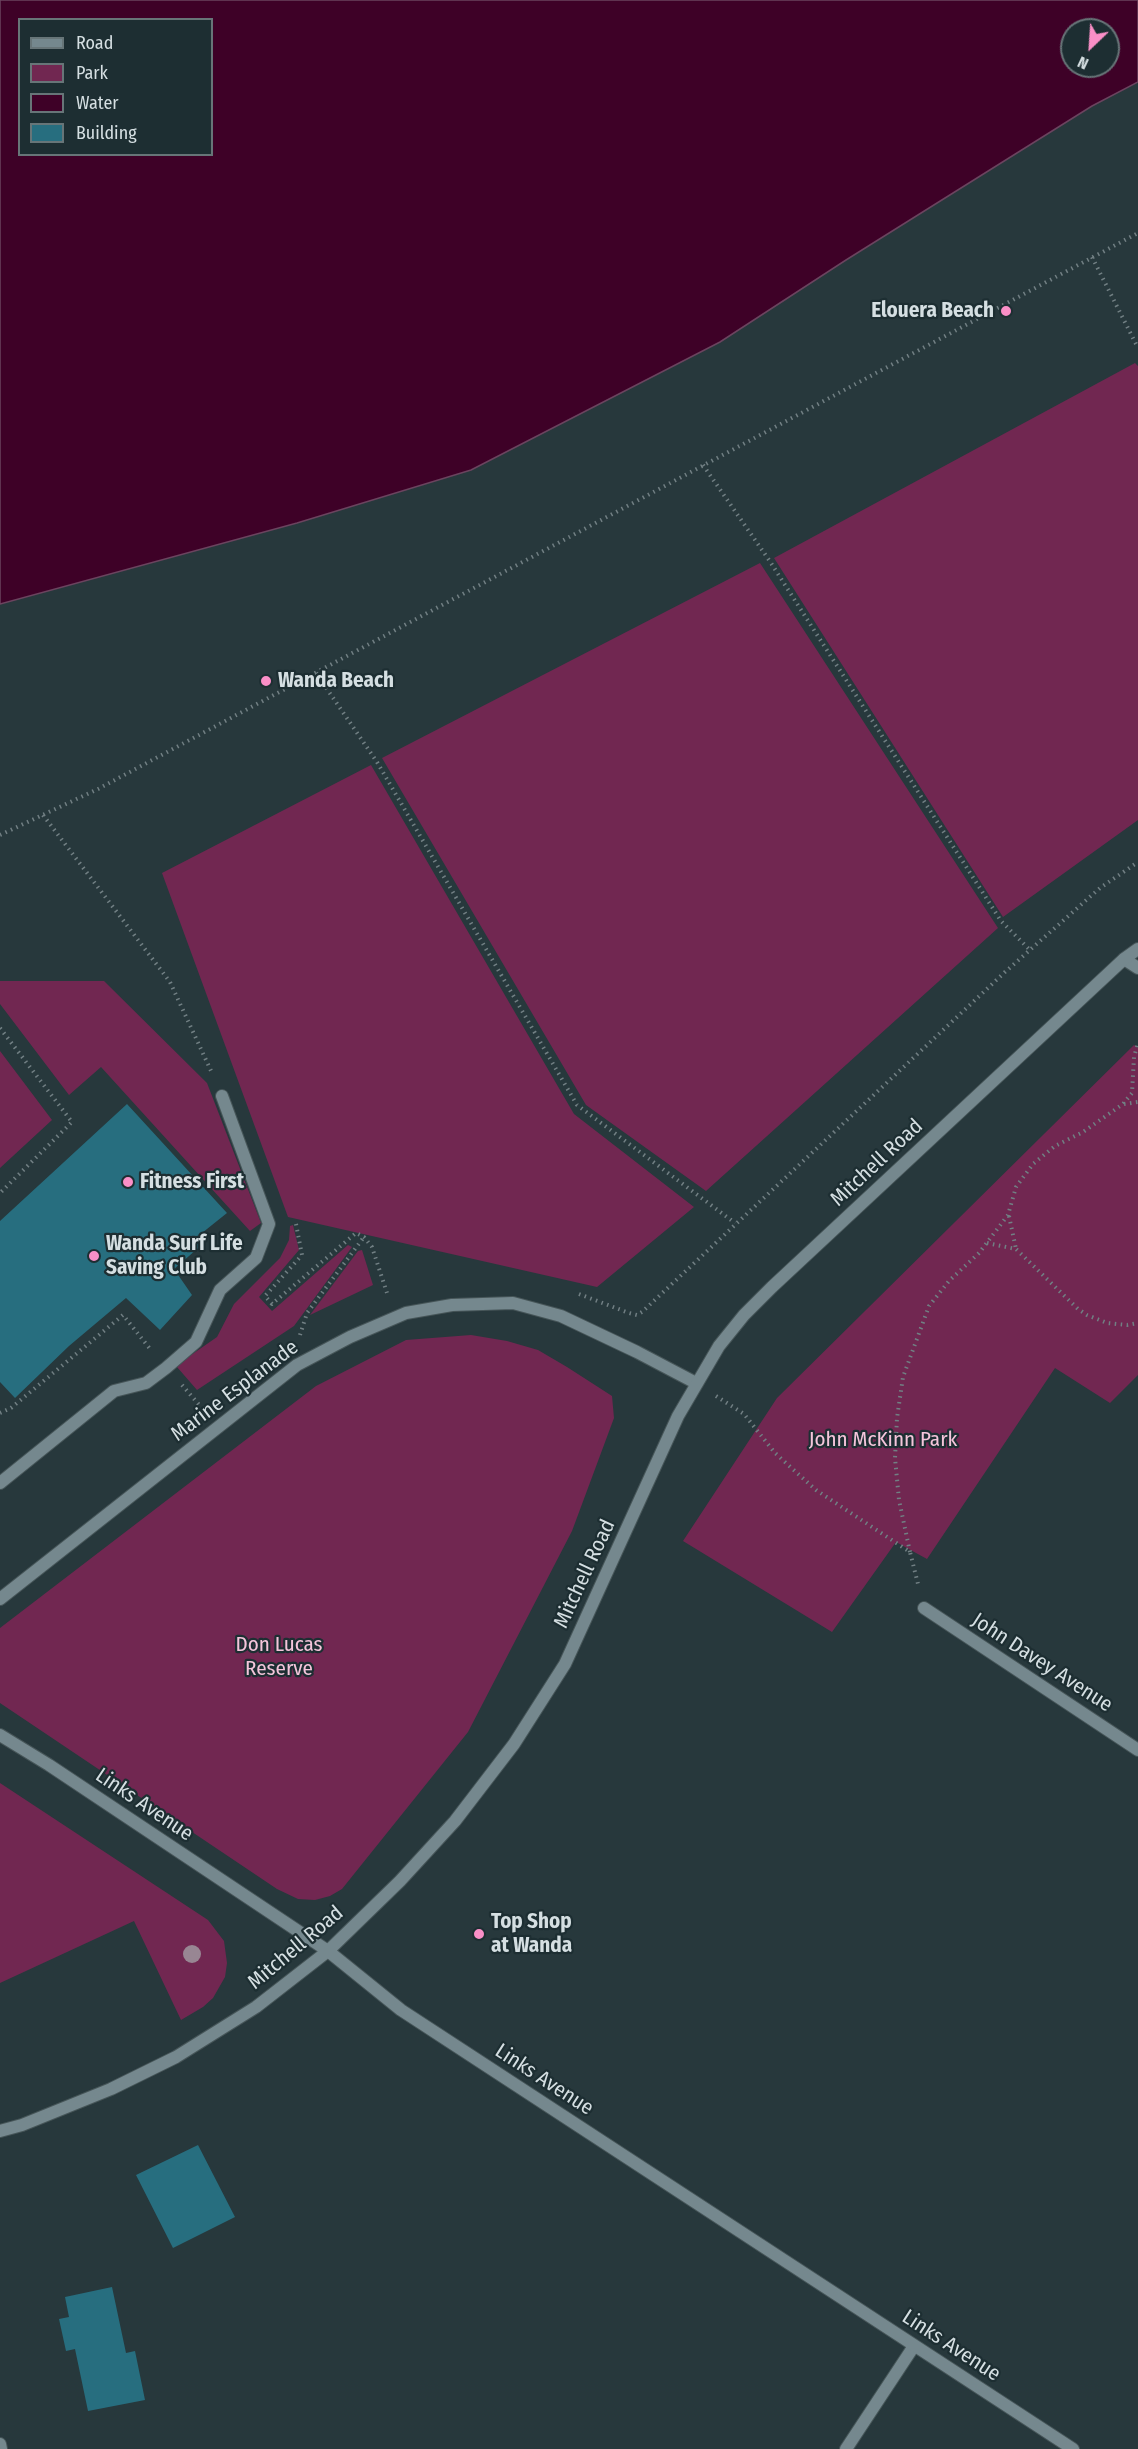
<!DOCTYPE html>
<style>
body{margin:0}
#map{position:relative;width:1138px;height:2449px;overflow:hidden;background:#27383c;font-family:"Fira Sans Condensed",sans-serif}
canvas{display:block}
.legend{position:absolute;left:18px;top:18px;width:195px;height:138px;box-sizing:border-box;background:#1d2e32;border:2px solid #677578;margin:0;padding:8px 10px;list-style:none;font-size:18px;color:#d5dfe2}
.legend li{display:flex;align-items:center;gap:12px;height:30px}
.legend b{width:30px;border:2px solid #677578}
.north{position:absolute;left:1060px;top:18px;width:60px;height:60px;box-sizing:border-box;background:#1d2e32;border:2px solid #677578;border-radius:50%;rotate:205deg;font-size:16px;font-weight:700;line-height:24px;text-align:center;color:#d5dfe2}
.north::after{content:'';display:block;margin:auto;width:21px;height:27px;background:#fa8fc7;clip-path:polygon(50% 0,100% 100%,50% 72%,0 100%)}
</style>
<div id="map">
<canvas width="1138" height="2449"></canvas>
<ul class="legend">
<li><b style="height:8px;background:#75888e"></b>Road</li>
<li><b style="height:16px;background:#712751"></b>Park</li>
<li><b style="height:16px;background:#3e0127"></b>Water</li>
<li><b style="height:16px;background:#276e7f"></b>Building</li>
</ul>
<div class="north">N</div>
</div>
<script>
const c = document.querySelector('canvas').getContext('2d');
c.lineJoin = 'round';
function paint(path, color) { c.fillStyle = color; c.fill(path, 'evenodd'); }
const poly = rows => new Path2D(rows.map(r => 'M' + r).join(''));
function strokePath(path, color, width, dash) { c.strokeStyle = color; c.lineWidth = width; c.lineCap = dash ? 'butt' : 'round'; c.setLineDash(dash || []); c.stroke(path); }
function label(font, color, halo, rows, align = 'center') {
  c.font = font + ' "Fira Sans Condensed",sans-serif'; c.lineWidth = 4.5; c.setLineDash([]); c.textBaseline = 'middle'; c.strokeStyle = halo; c.fillStyle = color; for (const [text, x, y, turn = 0] of rows) {
    c.save(); c.translate(x, y); c.rotate((+turn || 0) * Math.PI / 180); c.textAlign = isNaN(turn) ? turn : align; if (halo) c.strokeText(text, 0, 0); c.fillText(text, 0, 0); c.restore();
  }
}
paint(poly([
 [1135,363,1138,366,1138,820,1003,917,774,558],
 [760,563,998,928,706,1191,586,1105,382,758],
 [371,765,574,1114,694,1207,597,1287,288,1217,162,873],
 [0,981,104,981,207,1083,261,1223,250,1231,101,1067,69,1095,0,1004],
 [1134,1045,1138,1048,1138,1375,1110,1403,1055,1368,927,1559,896,1542,832,1632,683,1541,777,1398],
 [0,1051,52,1120,0,1168],
 [293,1225,299,1250,259,1297,272,1311,348,1245,352,1247,294,1326,197,1390,177,1367,181,1362,217,1337,234,1304,280,1258,289,1240,290,1226],
 [362,1250,373,1285,310,1315,358,1251],
 [471,1335,507,1341,538,1350,567,1367,612,1396,614,1418,572,1531,468,1732,342,1889,330,1896,315,1900,298,1899,277,1889,0,1703,0,1628,316,1386,406,1340],
 [0,1783,208,1920,224,1941,227,1963,225,1977,213,1998,203,2007,181,2020,134,1921,0,1983]
]), '#712751');
const water = poly([
 [0,0,1138,0,1138,82,1092,106,846,260,720,342,471,470,297,523,0,604,0,0],
 [20,20,212,20,212,154,20,154,20,20],
 [1072,30,1108,30,1108,66,1072,66,1072,30]
]);
paint(water, '#3e0127');
strokePath(water, '#6b445f', 1.5);
paint(poly([
 [127,1104,227,1213,197,1237,204,1243,174,1269,192,1295,160,1330,126,1298,69,1346,15,1398,0,1382,0,1221],
 [198,2145,235,2217,173,2248,136,2175],
 [112,2287,126,2353,135,2351,145,2400,88,2411,75,2349,66,2351,59,2319,69,2317,65,2297]
]), '#276e7f');
const service = poly([
 [0,1483,114,1391,146,1383,166,1368,196,1342,220,1290,256,1258,269,1224,222,1096]
]);
const minor = poly([
 [1124,959,1138,968],
 [0,1599,297,1365,350,1337,406,1313,452,1305,513,1303,561,1316,637,1352,696,1383],
 [924,1608,1138,1750],
 [0,2444,1,2449],
 [846,2449,914,2346]
]);
const tertiary = poly([
 [0,1735,49,1765,328,1951,401,2010,1073,2449],
 [0,2131,22,2125,111,2089,176,2057,256,2007,328,1951,400,1881,455,1821,514,1744,565,1664,678,1416,719,1346,744,1315,772,1287,1124,959,1138,949]
]);
strokePath(service, '#465558', 14);
strokePath(minor, '#465558', 14);
strokePath(tertiary, '#465558', 14);
strokePath(poly([
 [1092,257,1138,348],
 [703,465,769,560,1001,921,1030,950],
 [316,673,377,762,577,1105,735,1223],
 [43,815,170,982,212,1073],
 [0,835,98,789,1138,233],
 [0,1028,72,1122,0,1193],
 [1124,1104,1138,1102],
 [1009,1216,1016,1249],
 [296,1224,302,1255,265,1296,272,1304,356,1233,364,1237,372,1247,387,1293],
 [987,1243,1016,1249,1078,1309,1087,1315,1107,1323,1127,1325,1138,1323],
 [579,1294,629,1313,637,1315,642,1312,1005,972,1100,888,1138,862],
 [300,1335,307,1313,364,1237],
 [182,1385,201,1407],
 [716,1396,744,1414,775,1453,816,1490,910,1552,918,1584],
 [0,1413,11,1408,123,1315,151,1350],
 [910,1552,899,1500,895,1458,897,1418,903,1377,929,1306,949,1281,979,1253,1008,1215,1016,1187,1033,1164,1055,1146,1083,1132,1123,1104,1132,1093,1134,1057,1138,1043]
]), '#717f83', 4, [1.5, 4.5]);
strokePath(service, '#75888e', 12);
strokePath(minor, '#75888e', 12);
strokePath(tertiary, '#75888e', 12);
c.fillStyle = '#988693';
for (const [x, y] of [
 [192,1954]
]) { c.beginPath(); c.arc(x, y, 9, 0, 2 * Math.PI); c.fill(); }
for (const [x, y, r, color] of [
 [1006,311,6,"#fa8fc7"],
 [266,681,6,"#fa8fc7"],
 [128,1182,6,"#fa8fc7"],
 [94,1256,6,"#fa8fc7"],
 [479,1934,6,"#fa8fc7"]
]) { const dot = new Path2D(); dot.arc(x, y, r, 0, 2 * Math.PI); c.fillStyle = color; c.fill(dot); strokePath(dot, '#1d2e32', 2); }
label('bold 21px', '#d5dfe2', '#1d2e32', [
 ["Elouera Beach",994,311,"right"],
 ["Wanda Beach",278,681],
 ["Fitness First",140,1182],
 ["Wanda Surf Life",106,1244],
 ["Saving Club",106,1268],
 ["Top Shop",491,1922],
 ["at Wanda",491,1946]
], 'left');
label('21px', '#d5dfe2', '#1d2e32', [
 ["Mitchell Road",877,1163,-43],
 ["Marine Esplanade",235,1391,-37],
 ["Mitchell Road",585,1574,-65],
 ["John Davey Avenue",1042,1663,33],
 ["Links Avenue",144,1805,34],
 ["Mitchell Road",296,1948,-40],
 ["Links Avenue",544,2080,33],
 ["Links Avenue",951,2346,33]
]);
label('21px', '#f5c5db', '#1d2e32', [
 ["John McKinn Park",883,1440],
 ["Don Lucas",279,1645],
 ["Reserve",279,1669]
]);
</script>
